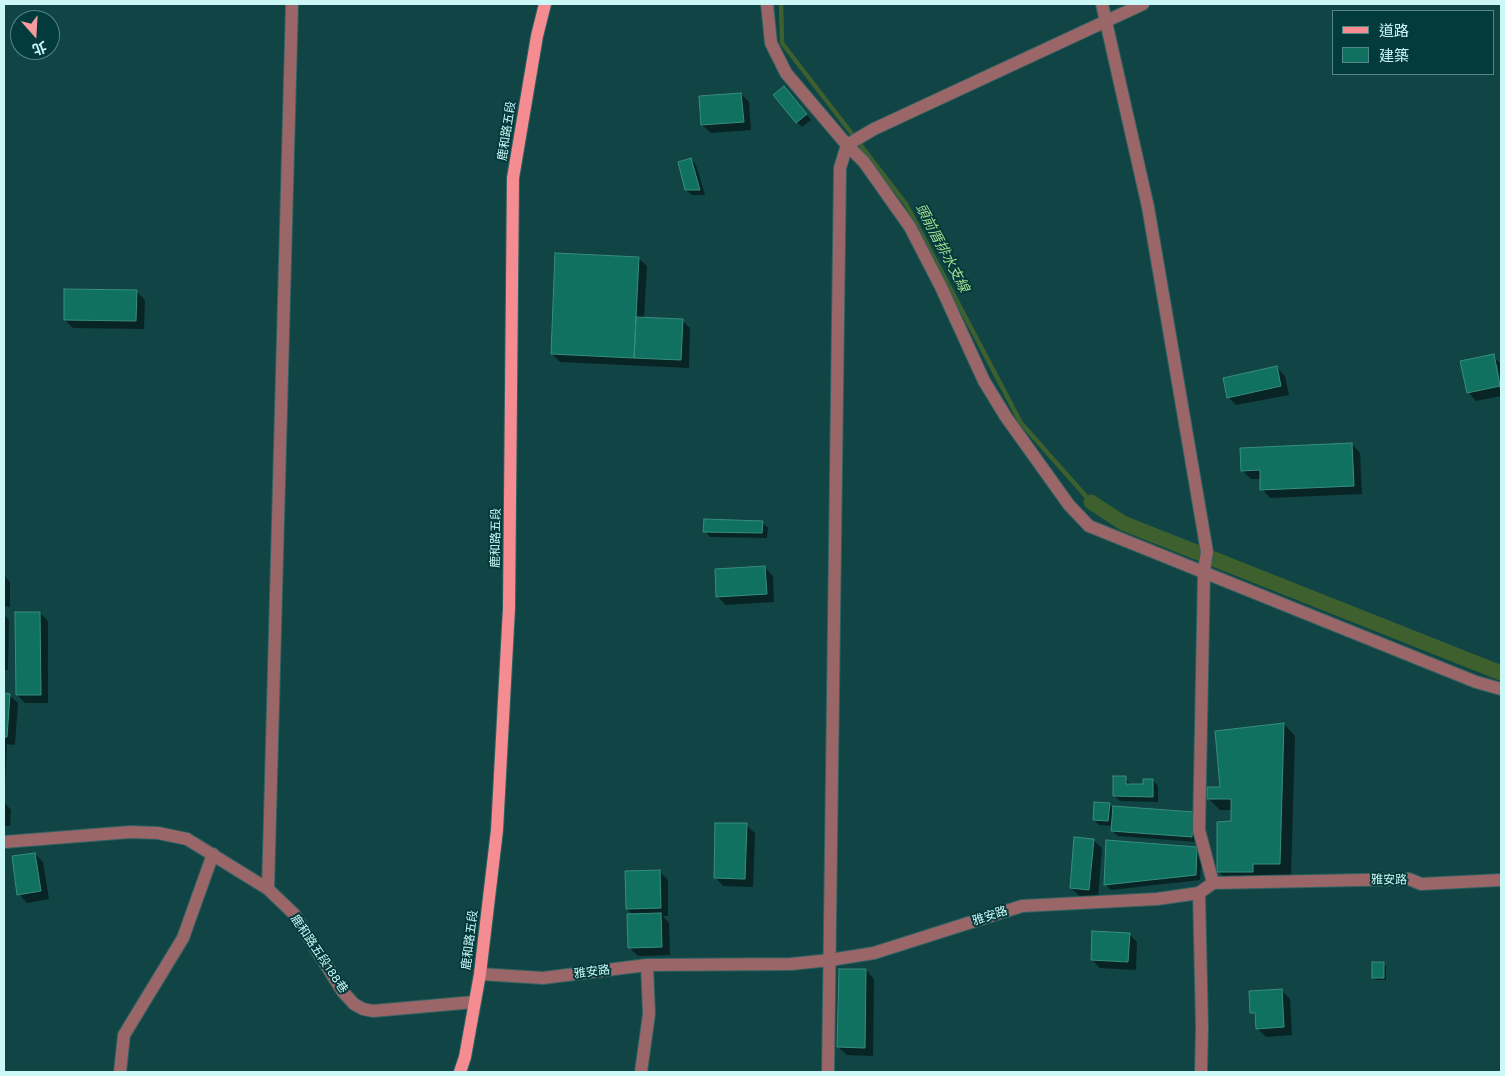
<!DOCTYPE html>
<meta charset="utf-8">
<style>
body{margin:0}
#map{position:relative;width:1505px;height:1076px;overflow:hidden;background:#114445;font-family:"Work Sans","Noto Sans TC",sans-serif}
canvas{display:block}
.frame{position:absolute;inset:0;border:5px solid #ccf7f7;pointer-events:none}
.legend{position:absolute;left:1332px;top:10px;width:162px;height:65px;box-sizing:border-box;background:#033a3b;border:1px solid #538686;margin:0;padding:6px 9px;list-style:none;font-size:15px;color:#ccf7f7}
.legend li{display:flex;align-items:center;gap:10px;height:25px}
.legend b{width:25px;border:1px solid #538686}
.north{position:absolute;left:10px;top:10px;width:50px;height:50px;box-sizing:border-box;background:#033a3b;border:1px solid #538686;border-radius:50%;rotate:161deg;font-size:14px;font-weight:700;line-height:20px;text-align:center;color:#ccf7f7}
.north::after{content:'';display:block;margin:auto;width:18px;height:22px;background:#f59b9f;clip-path:polygon(50% 0,100% 100%,50% 72%,0 100%)}
</style>
<div id="map">
<canvas width="1505" height="1076"></canvas>
<div class="frame"></div>
<ul class="legend">
<li><b style="height:6px;background:#f48c92"></b>道路</li>
<li><b style="height:14px;background:#107160"></b>建築</li>
</ul>
<div class="north">北</div>
</div>
<script>
const c = document.querySelector('canvas').getContext('2d');
c.lineJoin = 'round';
function paint(path, color) { c.fillStyle = color; c.fill(path, 'evenodd'); }
const poly = rows => new Path2D(rows.map(r => 'M' + r).join(''));
function strokePath(path, color, width, dash) { c.strokeStyle = color; c.lineWidth = width; c.lineCap = dash ? 'butt' : 'round'; c.setLineDash(dash || []); c.stroke(path); }
function label(font, color, halo, rows, align = 'center') {
  c.font = font + ' "Work Sans","Noto Sans TC",sans-serif'; c.lineWidth = 4; c.setLineDash([]); c.textBaseline = 'middle'; c.strokeStyle = halo; c.fillStyle = color; for (const [text, x, y, turn = 0] of rows) {
    c.save(); c.translate(x, y); c.rotate((+turn || 0) * Math.PI / 180); c.textAlign = isNaN(turn) ? turn : align; if (halo) c.strokeText(text, 0, 0); c.fillText(text, 0, 0); c.restore();
  }
}
paint(poly([
 [789,93,811,120,802,127,797,122],
 [741,94,749,102,751,130,711,133,702,125],
 [691,159,696,165,705,195,692,195,686,190],
 [638,258,647,266,644,318,682,320,690,328,689,368,560,362,552,354],
 [136,291,145,300,144,329,73,328,65,320],
 [1493,356,1501,364,1501,385,1497,364,1494,364,1501,396,1476,401,1468,392],
 [1277,368,1285,376,1289,395,1236,405,1228,397],
 [1352,444,1360,453,1362,494,1270,498,1262,489,1261,479,1251,479,1242,470],
 [762,522,768,528,767,538,710,537,705,531],
 [765,568,773,576,774,602,726,605,717,596],
 [4,575,10,582,10,607,4,606],
 [40,613,48,621,48,703,25,703,17,695],
 [4,615,9,620,8,670,4,670],
 [4,695,9,695,18,703,15,745,7,744,4,802],
 [1284,724,1295,736,1291,875,1264,875,1264,883,1230,883,1219,872,1232,823,1232,810,1220,810,1208,798,1222,788],
 [1125,778,1131,785,1144,785,1153,780,1158,786,1158,802,1120,801,1114,796],
 [4,802,11,810,10,826,4,826],
 [1109,804,1114,809,1193,813,1197,842,1118,836,1112,831,1113,826,1099,825,1094,820],
 [746,825,755,833,753,887,723,886,715,877],
 [1093,840,1102,848,1098,898,1080,896,1071,888],
 [1197,848,1202,853,1200,880,1111,890,1106,885],
 [35,854,43,862,49,899,27,903,19,894],
 [660,872,668,880,668,916,663,916,669,923,670,955,638,956,629,947,633,915,627,909],
 [1129,934,1137,942,1136,970,1100,968,1092,960],
 [1383,963,1386,966,1386,980,1376,980,1373,978],
 [866,970,874,979,873,1056,847,1055,838,1047],
 [1282,991,1290,999,1292,1035,1266,1037,1257,1028,1256,1017,1252,1012]
]), '#0007');
strokePath(poly([
 [781,4,782,43,906,204,1021,423,1091,502]
]), '#3d602e', 4.5);
strokePath(poly([
 [1091,502,1123,523,1501,673]
]), '#3d602e', 15);
const building = poly([
 [784,86,807,114,796,123,773,95,784,86],
 [741,93,744,122,701,125,699,96,741,93],
 [691,158,700,190,685,190,678,162,691,158],
 [555,253,639,257,634,358,551,354,555,253],
 [64,289,137,290,136,321,64,320,64,289],
 [636,317,683,319,681,360,634,358,636,317],
 [1494,354,1500,386,1467,393,1460,361,1494,354],
 [1277,366,1281,386,1227,398,1223,378,1277,366],
 [1352,443,1354,486,1260,490,1260,470,1241,471,1240,448,1352,443],
 [704,519,763,521,762,533,703,532,704,519],
 [765,566,767,594,716,597,715,569,765,566],
 [15,612,40,612,41,695,16,695,15,612],
 [4,693,10,694,7,737,4,737,4,693],
 [1284,723,1280,864,1253,864,1253,872,1217,872,1217,822,1231,821,1231,799,1207,799,1207,787,1220,787,1215,731,1284,723],
 [1113,776,1126,776,1126,784,1143,784,1143,779,1153,779,1153,797,1113,796,1113,776],
 [1094,802,1110,803,1108,821,1093,820,1094,802],
 [1113,806,1194,812,1192,837,1111,831,1113,806],
 [715,823,747,823,745,879,714,878,715,823],
 [1074,837,1094,839,1089,890,1070,888,1074,837],
 [1106,840,1197,847,1196,875,1104,885,1106,840],
 [35,853,41,891,17,895,12,856,35,853],
 [660,870,661,908,626,909,625,871,660,870],
 [661,913,662,947,628,948,627,914,661,913],
 [1092,931,1130,933,1128,962,1091,960,1092,931],
 [1372,962,1384,962,1384,978,1372,978,1372,962],
 [839,969,866,969,865,1048,837,1047,839,969],
 [1282,989,1284,1027,1256,1029,1255,1013,1250,1013,1249,991,1282,989]
]);
paint(building, '#107160');
strokePath(building, '#388e7c', 1);
const minor = poly([
 [767,4,771,43,786,73,847,145,864,162,910,227,941,287,984,381,1006,417,1069,505,1089,526,1476,682,1501,689],
 [1102,4,1148,207,1207,552,1204,571,1199,830,1213,883],
 [4,842,130,832,158,833,187,839,268,889,294,914,343,992,354,1004,363,1009,373,1011,474,1002],
 [268,889,292,4],
 [1199,893,1202,1027,1201,1072],
 [480,974,543,978,647,965,791,964,830,960,874,953,1022,906,1157,899,1199,893,1213,883,1409,879,1421,884,1501,880],
 [120,1072,124,1035,183,938,213,854],
 [641,1072,649,1014,647,965],
 [828,1072,840,168,847,145,874,129,1143,4]
]);
const major = poly([
 [460,1072,465,1057,480,974,497,830,509,608,513,178,537,36,545,4]
]);
strokePath(minor, '#2f6161', 14);
strokePath(major, '#2f6161', 14);
strokePath(minor, '#9a6668', 12);
strokePath(major, '#f48c92', 12);
label('12px', '#ccf7f7', '#033a3b', [
 ["鹿和路五段",507,131,-81],
 ["鹿和路五段",496,538,-89],
 ["雅安路",1389,880,1],
 ["雅安路",990,916,-18],
 ["鹿和路五段",470,940,-83],
 ["鹿和路五段188巷",319,954,56],
 ["雅安路",592,972,-7]
]);
label('italic 14px', '#a7de91', '#033a3b', [
 ["頭前厝排水支線",942,248,62]
]);
</script>
